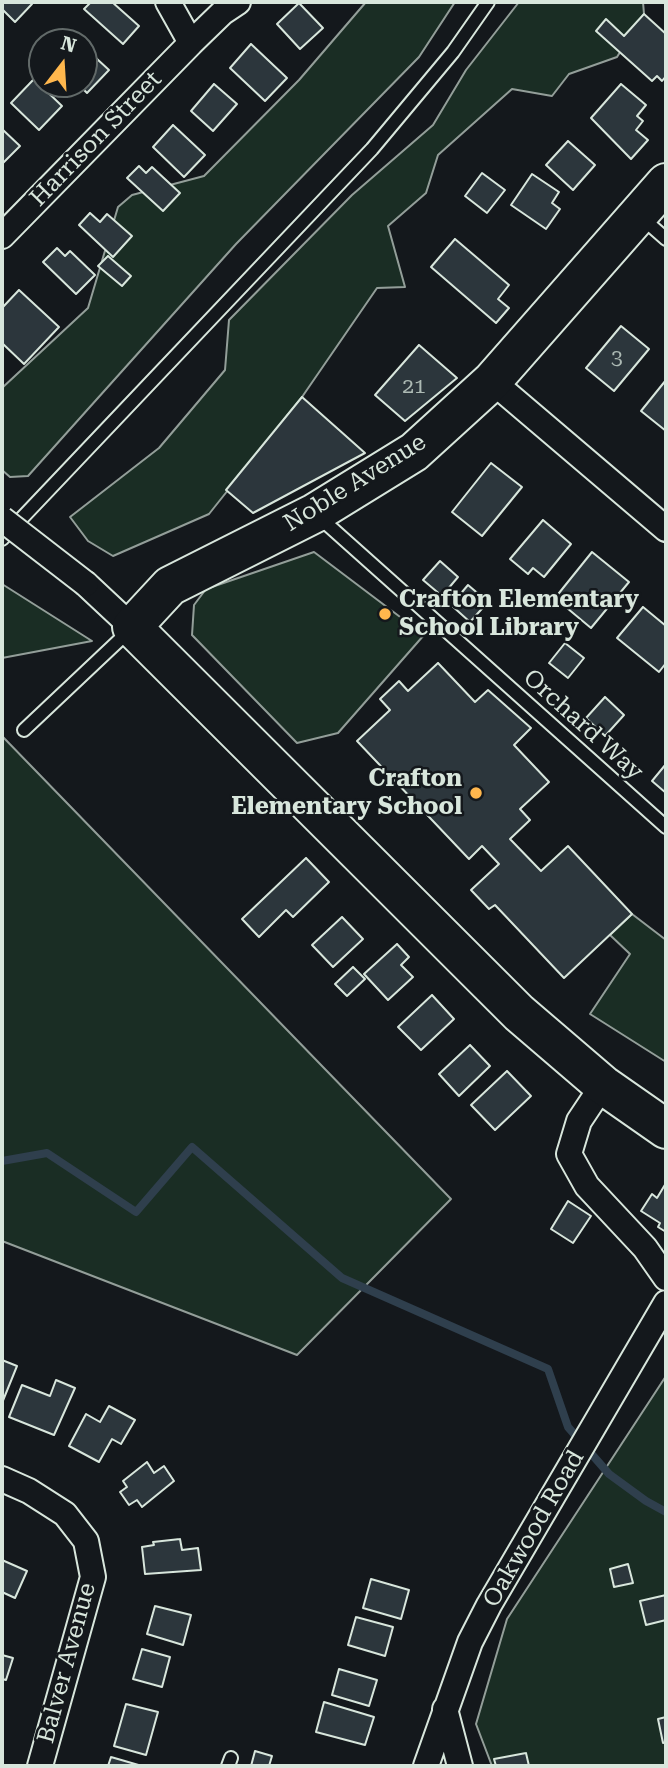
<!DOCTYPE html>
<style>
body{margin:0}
#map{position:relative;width:668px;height:1768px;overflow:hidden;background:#14181c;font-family:"Roboto Serif",serif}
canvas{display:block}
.frame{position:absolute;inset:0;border:4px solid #d8e6dc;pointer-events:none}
.north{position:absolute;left:28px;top:28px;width:70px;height:70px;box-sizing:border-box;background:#14181c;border:2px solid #626a69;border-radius:50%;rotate:17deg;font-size:19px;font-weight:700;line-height:28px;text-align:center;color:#d8e6dc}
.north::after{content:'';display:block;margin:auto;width:24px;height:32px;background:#ffb74d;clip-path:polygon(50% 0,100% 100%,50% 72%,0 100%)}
</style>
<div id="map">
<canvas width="668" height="1768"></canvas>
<div class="frame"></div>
<div class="north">N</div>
</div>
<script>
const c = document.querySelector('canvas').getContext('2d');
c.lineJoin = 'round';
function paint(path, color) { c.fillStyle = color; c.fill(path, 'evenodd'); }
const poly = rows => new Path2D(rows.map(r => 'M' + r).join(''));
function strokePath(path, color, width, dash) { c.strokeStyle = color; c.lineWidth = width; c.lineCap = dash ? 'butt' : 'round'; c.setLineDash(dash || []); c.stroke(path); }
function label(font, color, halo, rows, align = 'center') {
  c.font = font + ' "Roboto Serif",serif'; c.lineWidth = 5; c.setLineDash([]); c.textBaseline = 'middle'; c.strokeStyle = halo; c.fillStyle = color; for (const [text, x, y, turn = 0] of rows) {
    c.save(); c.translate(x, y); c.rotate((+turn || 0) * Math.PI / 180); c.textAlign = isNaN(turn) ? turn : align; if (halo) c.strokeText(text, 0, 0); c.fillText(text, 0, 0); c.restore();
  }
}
const green = poly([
 [366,2,455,2,419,57,236,244,28,476,10,477,2,470,2,388,88,308,118,207,132,195,204,176,299,80,366,2],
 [519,2,643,2,644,14,617,57,569,74,552,96,512,89,438,155,426,193,388,226,405,287,377,288,302,397,209,514,113,556,88,541,70,517,159,448,225,370,229,320,352,195,433,125,466,70,519,2],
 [314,552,424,635,338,733,297,743,192,635,194,605,206,589,314,552],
 [2,584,92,641,2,658,2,584],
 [2,736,451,1199,297,1355,2,1241,2,736],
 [632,914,666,940,666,1062,590,1014,630,954,610,935,632,914],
 [666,1376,666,1766,492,1766,476,1724,507,1619,666,1376]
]);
paint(green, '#1a2d24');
strokePath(green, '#939e99', 2);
strokePath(poly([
 [2,1161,47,1153,136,1212,192,1147,342,1278,548,1369,568,1427,609,1474,646,1501,666,1512]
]), '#2f3f4d', 8);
const building = poly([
 [2,2,29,2,32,4,15,22,2,9,2,2],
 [91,2,112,2,139,26,123,44,84,9,91,2],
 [299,3,323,28,300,49,277,24,299,3],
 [644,14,666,34,666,76,662,81,657,76,652,81,596,31,606,19,624,36,644,14],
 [251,44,287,78,265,101,230,68,251,44],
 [84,47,109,70,87,93,78,84,84,84,84,47],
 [34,79,62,106,39,130,11,103,34,79],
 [214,84,237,104,213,131,191,111,214,84],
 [621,84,646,105,637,116,643,121,636,130,648,140,631,159,591,118,621,84],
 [173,125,205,155,184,177,153,147,173,125],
 [2,129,20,146,2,164,2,129],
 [568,141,595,165,573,190,546,165,568,141],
 [139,166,146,173,152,167,180,193,163,211,127,178,139,166],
 [482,173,505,190,487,213,465,196,482,173],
 [532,174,559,192,552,203,560,209,546,229,511,205,532,174],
 [90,213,100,222,107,214,132,236,113,257,79,225,90,213],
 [455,239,509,285,498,299,509,308,496,323,431,267,455,239],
 [57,248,65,256,70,251,95,275,76,294,43,262,57,248],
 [108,256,131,276,122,286,98,266,108,256],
 [19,290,59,327,24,364,2,343,2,308,19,290],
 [621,326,649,349,614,391,586,368,621,326],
 [419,345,457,378,405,421,375,395,419,345],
 [666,380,666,431,641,411,666,380],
 [302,397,365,453,253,513,226,490,302,397],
 [491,463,522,487,482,536,452,512,491,463],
 [543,520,571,544,544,577,533,568,528,574,510,559,543,520],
 [592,552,629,582,591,628,555,598,592,552],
 [440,561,458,577,442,596,423,580,440,561],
 [468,585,488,602,470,622,451,605,468,585],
 [643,607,666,626,666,663,659,672,617,638,643,607],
 [565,643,584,658,568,678,549,663,565,643],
 [438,663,475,702,488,690,531,728,514,745,549,782,520,809,530,820,510,839,541,871,568,846,632,914,564,978,495,905,489,909,471,890,499,864,482,846,469,859,357,741,390,710,380,699,399,681,408,691,438,663],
 [605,697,624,715,605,736,586,718,605,697],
 [666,764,666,793,652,781,666,764],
 [306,858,329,882,293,917,286,910,259,937,242,919,306,858],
 [342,917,363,939,333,967,312,945,342,917],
 [397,944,409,957,401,965,413,977,388,1000,364,974,397,944],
 [353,967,365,979,347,996,335,984,353,967],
 [432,995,454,1019,421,1050,398,1027,432,995],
 [470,1045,490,1066,459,1096,439,1074,470,1045],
 [507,1071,531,1096,495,1130,471,1105,507,1071],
 [666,1183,666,1232,658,1227,660,1223,641,1211,652,1194,657,1198,666,1183],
 [568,1201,591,1216,573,1243,551,1229,568,1201],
 [2,1360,17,1366,2,1403,2,1360],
 [56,1380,75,1388,54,1435,9,1417,22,1385,50,1396,56,1380],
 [109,1406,135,1420,121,1444,112,1439,99,1462,69,1446,86,1414,100,1422,109,1406],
 [147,1462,154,1473,164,1466,174,1481,142,1507,137,1500,129,1505,120,1492,127,1487,123,1481,147,1462],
 [180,1539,182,1550,198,1548,201,1570,145,1574,142,1547,154,1545,153,1542,180,1539],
 [2,1560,27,1571,15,1598,2,1592,2,1560],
 [628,1564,633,1583,614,1587,610,1569,628,1564],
 [371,1579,409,1590,401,1619,363,1608,371,1579],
 [666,1595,666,1620,646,1625,640,1601,666,1595],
 [155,1606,191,1615,183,1645,147,1634,155,1606],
 [356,1617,393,1627,385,1656,348,1645,356,1617],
 [142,1649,170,1657,162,1687,133,1679,142,1649],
 [2,1655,13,1658,6,1680,2,1679,2,1655],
 [339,1669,377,1680,369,1706,332,1695,339,1669],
 [324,1702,374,1717,365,1745,316,1732,324,1702],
 [126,1704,158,1712,146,1755,114,1746,126,1704],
 [666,1717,666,1742,663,1743,658,1719,666,1717],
 [255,1751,272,1756,269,1766,251,1766,255,1751],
 [526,1753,529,1766,496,1766,494,1759,526,1753],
 [111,1757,142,1766,108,1766,111,1757]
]);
paint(building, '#2c363c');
strokePath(building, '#d8e6dc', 2);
const service = poly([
 [641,217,666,239],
 [318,516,666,827],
 [2,539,372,149,453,52,488,2],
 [24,730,130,630],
 [228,1766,231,1758]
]);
const minor = poly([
 [168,2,191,43],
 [2,236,191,43,223,12,238,2],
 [492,381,666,529],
 [86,584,132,627],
 [603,1085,579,1121,569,1154,587,1186,645,1248,666,1278],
 [2,1479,29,1491,65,1514,86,1541,93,1577,40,1766],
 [445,1709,460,1766],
 [426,1766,470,1642,489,1605,666,1303]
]);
const primary = poly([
 [666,183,492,381,414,452,315,513,170,586,132,627,519,1013,603,1085,666,1129]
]);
strokePath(service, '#d8e6dc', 16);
strokePath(minor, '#d8e6dc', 28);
strokePath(primary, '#d8e6dc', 42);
strokePath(service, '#14181c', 12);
strokePath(minor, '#14181c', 24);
strokePath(primary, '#14181c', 38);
const minorBridge = poly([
 [2,519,86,584]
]);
strokePath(minorBridge, '#d8e6dc', 28, []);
strokePath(minorBridge, '#14181c', 24);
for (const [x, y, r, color] of [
 [385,614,7,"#ffb74d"],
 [476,793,7,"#ffb74d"]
]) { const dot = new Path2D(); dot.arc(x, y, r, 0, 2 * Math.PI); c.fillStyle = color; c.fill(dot); strokePath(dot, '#14181c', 2.5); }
label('21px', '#adbab4', null, [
 ["3",617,358],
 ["21",414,387]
]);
label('24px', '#d8e6dc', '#14181c', [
 ["Harrison Street",96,139,-46],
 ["Noble Avenue",355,483,-32],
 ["Orchard Way",583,725,42],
 ["Oakwood Road",534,1529,-60],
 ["Balver Avenue",67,1663,-75]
]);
label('bold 24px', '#d8e6dc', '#14181c', [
 ["Crafton Elementary",399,600],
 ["School Library",399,628],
 ["Crafton",462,779,"right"],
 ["Elementary School",462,807,"right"]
], 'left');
</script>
